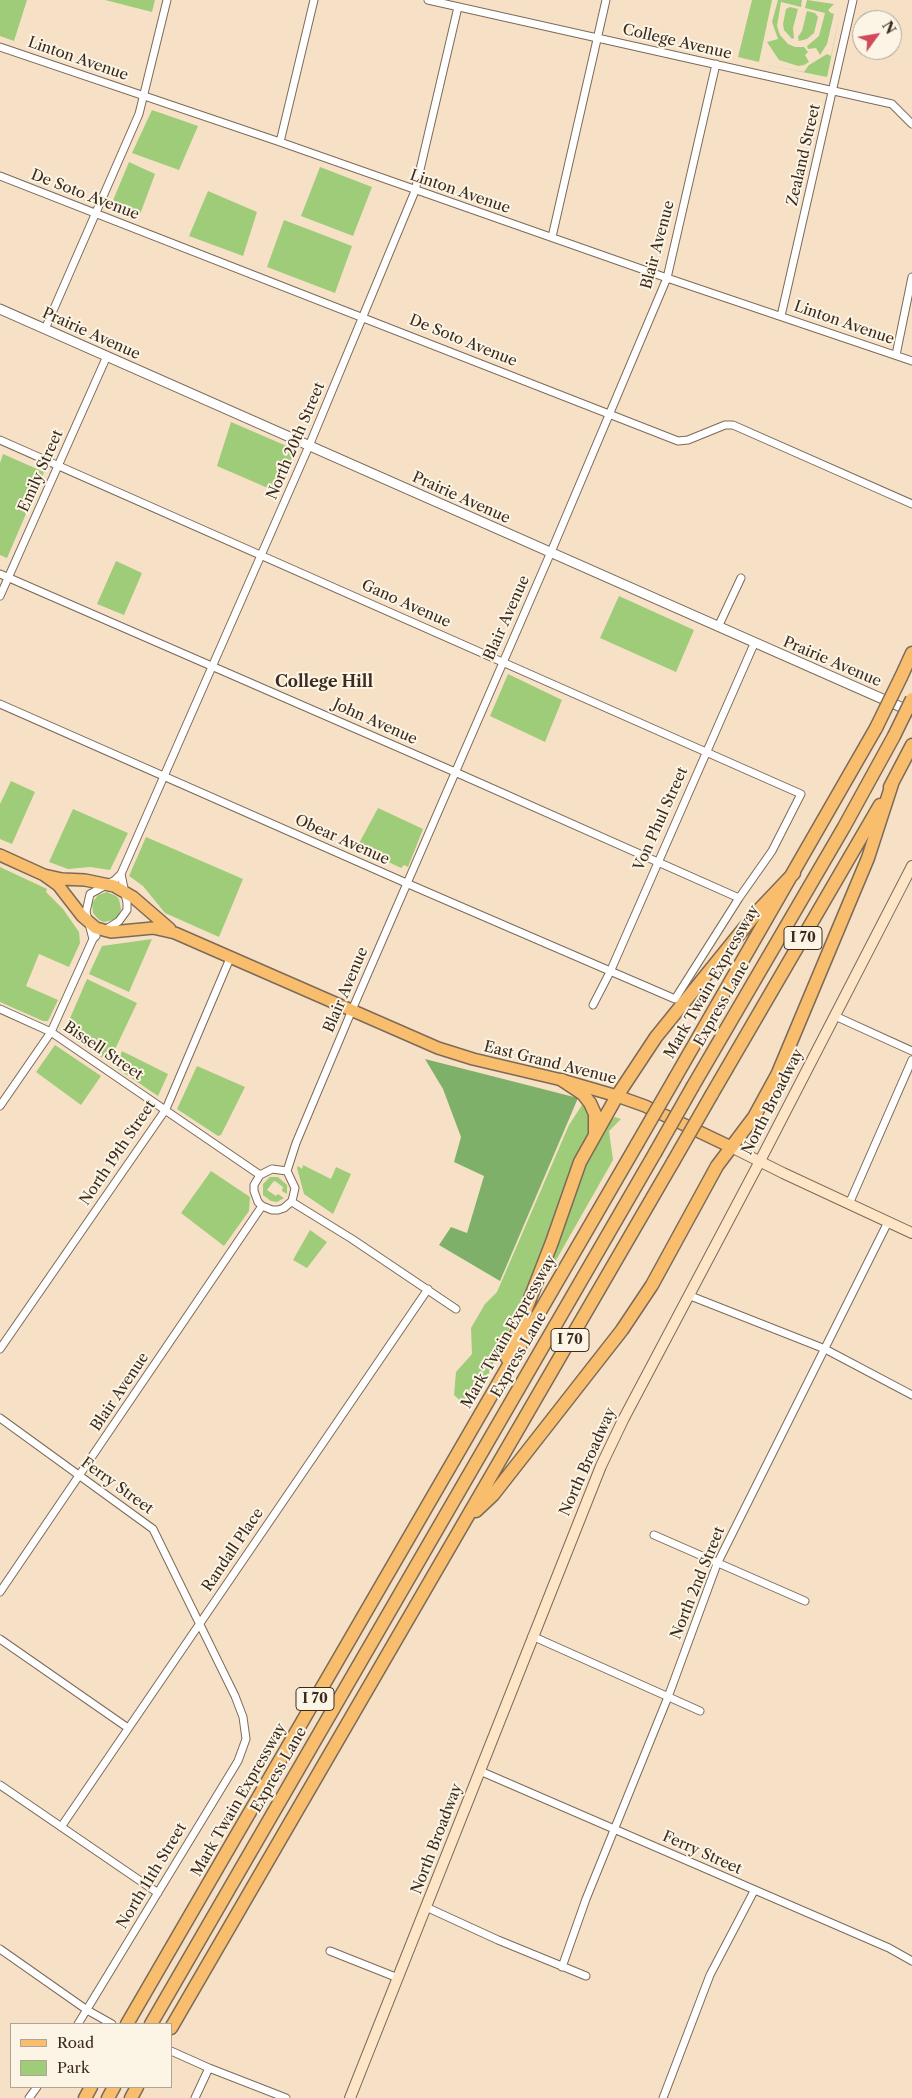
<!DOCTYPE html>
<style>
body{margin:0}
#map{position:relative;width:912px;height:2098px;overflow:hidden;background:#f6e1c7;font-family:"Libre Caslon Text",serif}
canvas{display:block}
.legend{position:absolute;left:10px;top:2023px;width:162px;height:65px;box-sizing:border-box;background:#fcf5e5;border:1px solid #afa495;margin:0;padding:6px 9px;list-style:none;font-size:15px;color:#3b2a1e}
.legend li{display:flex;align-items:center;gap:10px;height:25px}
.legend b{width:25px;border:1px solid #afa495}
.north{position:absolute;left:852px;top:10px;width:50px;height:50px;box-sizing:border-box;background:#fcf5e5;border:1px solid #afa495;border-radius:50%;rotate:58deg;font-size:14px;font-weight:700;line-height:20px;text-align:center;color:#3b2a1e}
.north::after{content:'';display:block;margin:auto;width:18px;height:22px;background:#d1495b;clip-path:polygon(50% 0,100% 100%,50% 72%,0 100%)}
</style>
<div id="map">
<canvas width="912" height="2098"></canvas>
<ul class="legend">
<li><b style="height:6px;background:#f9be6d"></b>Road</li>
<li><b style="height:14px;background:#9fcc79"></b>Park</li>
</ul>
<div class="north">N</div>
</div>
<script>
const c = document.querySelector('canvas').getContext('2d');
c.lineJoin = 'round';
function paint(path, color) { c.fillStyle = color; c.fill(path, 'evenodd'); }
const poly = rows => new Path2D(rows.map(r => 'M' + r).join(''));
function strokePath(path, color, width, dash) { c.strokeStyle = color; c.lineWidth = width; c.lineCap = dash ? 'butt' : 'round'; c.setLineDash(dash || []); c.stroke(path); }
function label(font, color, halo, rows, align = 'center') {
  c.font = font + ' "Libre Caslon Text",serif'; c.lineWidth = 4; c.setLineDash([]); c.textBaseline = 'middle'; c.strokeStyle = halo; c.fillStyle = color; for (const [text, x, y, turn = 0] of rows) {
    c.save(); c.translate(x, y); c.rotate((+turn || 0) * Math.PI / 180); c.textAlign = isNaN(turn) ? turn : align; if (halo) c.strokeText(text, 0, 0); c.fillText(text, 0, 0); c.restore();
  }
}
paint(poly([
 [0,0,27,0,14,41,0,36],
 [105,0,155,0,152,12],
 [752,0,772,0,759,62,738,57],
 [778,0,802,0,801,7,781,2,777,26,780,35,788,44,795,47,804,47,808,52,805,55,809,62,804,65,798,66,779,60,767,42,778,39,772,22],
 [807,0,834,4,828,10,831,13,834,14,827,44,820,55,816,48,808,49,807,46,819,36,825,13,805,8],
 [843,0,827,77,762,64,804,72,809,65,827,54,831,56],
 [790,7,798,9,793,28,794,38,792,39,784,30,783,24,786,9],
 [807,11,815,13,818,17,814,33,807,39,799,41,798,37,802,31],
 [152,110,198,126,179,170,132,153],
 [129,162,155,174,139,217,111,205],
 [320,167,372,187,353,236,301,216],
 [208,191,257,212,243,256,189,236],
 [284,220,352,246,335,293,267,267],
 [231,422,296,450,277,492,217,466],
 [3,454,44,472,7,558,0,555,0,463],
 [116,561,142,573,124,615,97,604],
 [619,596,694,630,676,672,600,638],
 [508,674,562,700,545,742,490,716],
 [11,781,35,792,12,844,0,839,0,804],
 [378,808,423,829,408,867,404,865,401,868,357,847],
 [73,809,128,833,110,870,90,867,68,869,49,862],
 [146,837,243,879,219,937,165,913,143,886,129,876],
 [0,867,47,889,46,892,63,909,79,932,80,943,69,967,39,954,26,986,58,1000,48,1021,43,1021,0,1002],
 [107,892,116,896,119,899,121,909,117,918,113,920,104,922,99,920,93,913,92,903,98,895],
 [152,939,129,992,89,974,102,946],
 [87,979,137,1003,109,1062,64,1032],
 [55,1045,101,1076,81,1105,36,1072],
 [122,1051,168,1074,158,1096,115,1067],
 [197,1066,245,1087,221,1135,218,1136,177,1109],
 [584,1102,590,1114,590,1134,579,1150,529,1287,488,1375,467,1407,454,1395,456,1372,472,1354,471,1328,485,1304,497,1292,569,1125],
 [615,1117,621,1119,609,1131,613,1160,534,1299,580,1174,604,1126],
 [303,1165,331,1179,336,1167,351,1174,333,1214,304,1194,297,1168,298,1166,302,1169],
 [211,1171,250,1197,249,1211,224,1246,181,1213],
 [270,1177,278,1177,287,1185,287,1194,282,1191,283,1187,275,1181,273,1182,267,1190,276,1196,278,1194,284,1198,277,1202,271,1201,263,1195,263,1184],
 [310,1230,327,1242,307,1268,293,1260]
]), '#9fcc79');
paint(poly([
 [425,1059,578,1098,500,1281,439,1245,451,1227,467,1233,484,1176,454,1162,461,1137,443,1089]
]), '#7fb069');
const minor = poly([
 [428,0,892,104,912,124],
 [0,47,280,142,667,278,912,361],
 [280,142,314,0],
 [0,176,678,441,688,440,725,425,733,425,912,504],
 [552,237,606,0],
 [781,316,853,0],
 [45,329,139,114,167,0],
 [896,355,912,277],
 [0,440,801,794,772,851,739,898,675,999,413,886,0,704],
 [0,574,455,772,739,898],
 [0,596,107,356],
 [718,627,741,578],
 [105,930,119,921,127,910,127,903,121,874],
 [93,939,86,912,90,894,115,880,121,874,309,446,415,191,458,7],
 [593,1005,610,972,754,644],
 [0,1009,51,1032,260,1175],
 [835,1016,912,1051],
 [0,1106,51,1032,93,939,96,936],
 [272,1169,287,1171,295,1188,292,1201,284,1208,278,1210,272,1210,262,1206,258,1202,254,1191,254,1185,260,1175,272,1169],
 [287,1171,296,1143,352,1010,551,552,667,278,716,64],
 [292,1202,352,1239,456,1309],
 [849,1204,912,1060],
 [688,1295,825,1349,912,1395],
 [0,1349,166,1109,231,956],
 [0,1418,153,1529,235,1696,243,1717,246,1739,238,1761,78,2024],
 [654,1535,805,1601],
 [0,1592,262,1206],
 [532,1636,700,1711],
 [0,1639,128,1728],
 [480,1771,889,1948,912,1961],
 [0,1785,158,1893],
 [61,1827,428,1289],
 [426,1907,498,1940,586,1976],
 [0,1949,87,2010,112,2024],
 [330,1951,398,1978],
 [562,1967,586,1899,668,1697,717,1564,888,1222],
 [171,2051,209,2068,286,2098],
 [29,2098,37,2087],
 [195,2098,209,2068],
 [663,2098,710,1975,754,1891]
]);
const tertiary = poly([
 [0,309,912,712]
]);
const secondary = poly([
 [731,1147,783,1173,912,1233],
 [350,2098,601,1466,623,1420,760,1161,912,866]
]);
const primary = poly([
 [0,855,44,875,62,879,85,880,114,886,133,897,170,929],
 [44,875,58,885,82,916,96,928,111,932,153,928,175,933,438,1048,473,1059,562,1080,617,1096,645,1106,731,1147]
]);
const motorway = poly([
 [901,677,912,653],
 [890,787,912,745],
 [675,1078,876,728],
 [562,1080,583,1094,590,1103,595,1114,595,1133],
 [693,1086,844,827,894,736],
 [712,1094,880,805],
 [507,1358,552,1242,580,1162,617,1096,656,1037,758,911,794,873],
 [476,1511,493,1495,622,1330,652,1285,717,1166,754,1117,778,1073,868,858,893,781],
 [127,2024,637,1144],
 [151,2024,655,1153],
 [171,2028,673,1162],
 [85,2098,91,2087],
 [108,2098,114,2087],
 [131,2098,137,2087]
]);
strokePath(minor, '#7c6a59', 9);
strokePath(tertiary, '#7c6a59', 11);
strokePath(secondary, '#7c6a59', 12);
strokePath(primary, '#7c6a59', 14);
strokePath(motorway, '#7c6a59', 15);
strokePath(minor, '#fff', 7);
strokePath(tertiary, '#fff', 9);
strokePath(secondary, '#fde5c5', 10);
strokePath(primary, '#f9be6d', 11);
strokePath(motorway, '#f9be6d', 12);
const motorwayBridge = poly([
 [876,728,901,677],
 [894,736,912,699],
 [637,1144,675,1078],
 [655,1153,693,1086],
 [673,1162,712,1094]
]);
strokePath(motorwayBridge, '#7c6a59', 15, []);
strokePath(motorwayBridge, '#f9be6d', 12);
for (const [x, y, w] of [
 [803,938,38],
 [570,1340,38],
 [315,1699,38]
]) { const box = new Path2D(); box.roundRect(x - w / 2, y - 11.5, w, 23, 4); c.fillStyle = '#fcf5e5'; c.fill(box); strokePath(box, '#3b2a1e', 1); }
label('bold 14px', '#3b2a1e', null, [
 ["I 70",803,938],
 ["I 70",570,1340],
 ["I 70",315,1699]
]);
label('15px', '#3b2a1e', '#fcf5e5', [
 ["College Avenue",677,42,13],
 ["Linton Avenue",78,59,19],
 ["Zealand Street",804,155,-77],
 ["Linton Avenue",460,192,19],
 ["De Soto Avenue",85,195,21],
 ["Blair Avenue",658,245,-75],
 ["Linton Avenue",844,323,19],
 ["Prairie Avenue",91,334,24],
 ["De Soto Avenue",463,341,22],
 ["North 20th Street",296,441,-67],
 ["Emily Street",41,471,-66],
 ["Prairie Avenue",461,498,24],
 ["Gano Avenue",406,604,24],
 ["Blair Avenue",507,618,-66],
 ["Prairie Avenue",832,662,23],
 ["John Avenue",375,722,24],
 ["Von Phul Street",661,819,-66],
 ["Obear Avenue",342,840,24],
 ["Mark Twain Expressway",712,982,-60],
 ["Blair Avenue",346,990,-67],
 ["Express Lane",722,1004,-60],
 ["Bissell Street",103,1051,34],
 ["East Grand Avenue",550,1063,14],
 ["North Broadway",773,1102,-63],
 ["North 19th Street",118,1153,-56],
 ["Mark Twain Expressway",509,1332,-60],
 ["Express Lane",519,1355,-60],
 ["Blair Avenue",120,1392,-56],
 ["North Broadway",588,1462,-66],
 ["Ferry Street",117,1486,36],
 ["Randall Place",233,1550,-56],
 ["North 2nd Street",698,1583,-68],
 ["Express Lane",279,1770,-60],
 ["Mark Twain Expressway",239,1800,-60],
 ["North Broadway",437,1839,-69],
 ["Ferry Street",702,1853,24],
 ["North 11th Street",152,1876,-59]
]);
label('bold 16px', '#3b2a1e', '#fcf5e5', [
 ["College Hill",324,682]
]);
</script>
